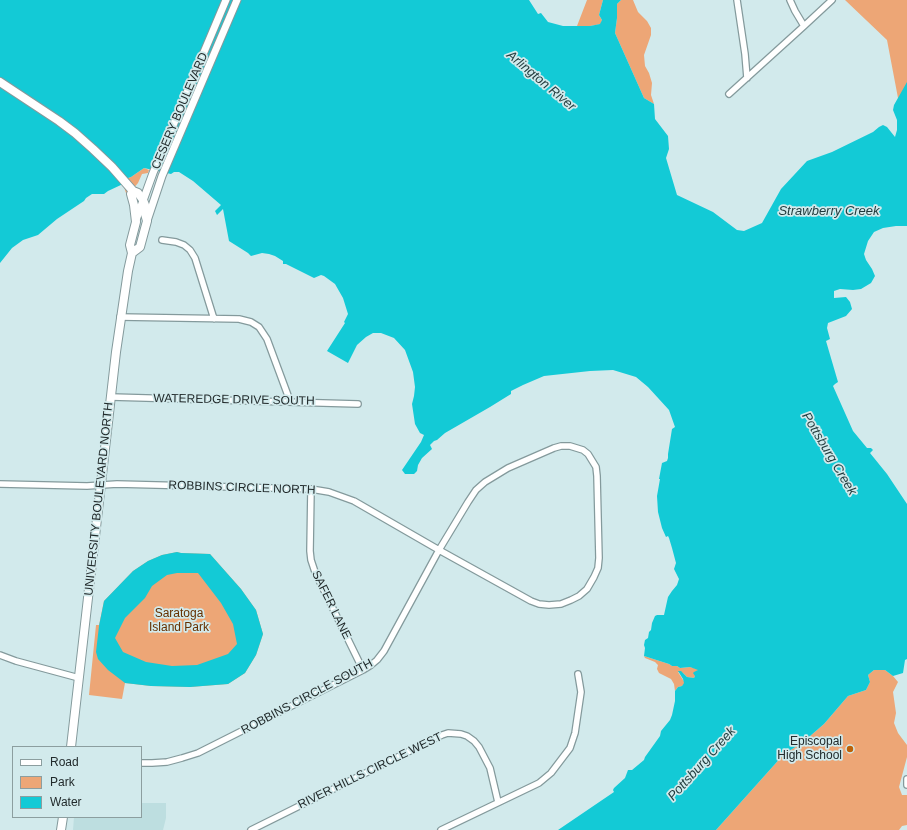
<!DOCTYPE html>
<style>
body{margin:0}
#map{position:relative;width:907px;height:830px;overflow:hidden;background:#d2eaec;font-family:Helvetica,sans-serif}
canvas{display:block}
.legend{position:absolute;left:12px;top:746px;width:130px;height:72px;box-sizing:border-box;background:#d2eaec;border:1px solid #8c9e9f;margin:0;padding:5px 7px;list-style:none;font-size:12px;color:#222b2c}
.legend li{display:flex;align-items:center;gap:8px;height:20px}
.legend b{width:20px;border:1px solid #8c9e9f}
</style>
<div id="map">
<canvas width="907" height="830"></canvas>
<ul class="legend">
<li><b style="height:5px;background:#fff"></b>Road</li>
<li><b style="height:11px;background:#eda676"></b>Park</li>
<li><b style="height:11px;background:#13cad6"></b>Water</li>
</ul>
</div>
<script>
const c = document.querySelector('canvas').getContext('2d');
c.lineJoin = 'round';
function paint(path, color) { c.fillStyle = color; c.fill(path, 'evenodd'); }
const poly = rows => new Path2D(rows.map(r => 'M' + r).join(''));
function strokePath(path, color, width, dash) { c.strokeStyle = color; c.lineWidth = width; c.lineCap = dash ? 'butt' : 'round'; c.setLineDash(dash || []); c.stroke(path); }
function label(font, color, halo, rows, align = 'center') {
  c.font = font + ' Helvetica,sans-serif'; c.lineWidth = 3.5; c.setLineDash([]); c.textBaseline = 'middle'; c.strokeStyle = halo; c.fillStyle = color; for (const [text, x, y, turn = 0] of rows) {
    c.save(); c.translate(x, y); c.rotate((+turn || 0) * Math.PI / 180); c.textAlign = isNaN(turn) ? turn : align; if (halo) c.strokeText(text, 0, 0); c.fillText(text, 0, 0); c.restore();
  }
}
paint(poly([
 [141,803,166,803,166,818,163,830,73,830,74,817,141,817]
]), '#bddee0');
paint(poly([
 [587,0,603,0,599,15,602,20,601,24,590,26,577,26],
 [621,0,633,0,638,12,647,21,651,28,651,35,644,55,645,66,649,73,652,83,651,95,654,104,644,98,615,33,617,18,617,4],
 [845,0,907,0,907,118,898,98,887,40],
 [144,168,149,170,148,173,142,174,138,183,127,196,123,184,128,178,131,177],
 [177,552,181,553,210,554,241,589,256,610,263,634,256,655,245,673,228,684,190,687,151,686,125,683,122,699,89,695,96,625,99,625,104,601,133,571,148,561,162,555],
 [644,656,669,664,672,666,677,666,680,668,690,667,698,669,698,670,694,678,687,677,683,673,678,672,685,683,682,686,678,687,675,691,674,684,671,679,659,673,657,669,658,665,655,662,645,658],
 [874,670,885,670,893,676,898,682,893,692,896,713,894,723,898,733,907,745,907,757,899,787,902,795,907,795,907,825,902,826,899,830,716,830,784,754,802,743,824,724,848,696,866,690,870,682,868,675]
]), '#eda676');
paint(poly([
 [0,0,529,0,538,14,541,13,548,22,563,26,590,26,600,24,602,20,599,15,603,0,621,0,617,4,617,18,615,33,644,98,654,104,655,119,668,136,669,149,666,158,677,195,713,212,737,230,744,231,762,223,781,189,807,161,832,152,873,132,879,127,883,125,887,127,895,137,897,130,897,120,893,110,894,105,907,82,907,226,896,226,883,228,874,232,868,241,864,254,866,260,872,269,875,276,871,283,861,289,853,290,840,289,834,291,834,298,846,297,850,302,852,309,846,316,828,323,827,328,830,339,826,341,838,382,835,384,833,386,853,431,867,448,871,448,873,450,870,453,887,474,907,504,907,659,905,660,903,673,893,676,885,670,874,670,868,675,870,682,866,690,848,696,824,724,802,743,784,754,716,830,558,830,614,792,613,790,614,788,625,778,628,770,632,770,644,760,645,757,660,736,661,731,670,720,672,715,675,701,675,691,678,687,682,686,684,683,683,679,678,671,681,671,687,677,694,678,695,676,693,673,694,672,698,670,690,667,680,668,677,666,672,666,669,664,644,656,645,648,644,645,645,640,648,638,649,632,651,630,652,623,655,616,657,615,664,615,668,597,672,591,677,585,679,579,674,569,676,563,672,548,669,538,668,536,666,537,662,528,658,512,657,496,660,479,659,479,662,463,667,461,668,458,668,454,672,429,675,427,669,410,648,387,636,377,613,370,590,371,544,376,523,385,511,391,511,394,490,407,445,433,437,440,434,441,430,445,432,449,422,458,418,465,417,471,414,474,405,474,402,470,421,442,424,435,420,433,415,424,412,404,414,396,415,387,413,372,405,350,394,338,381,333,373,333,366,337,357,345,348,363,327,351,345,323,344,322,348,314,343,298,335,284,324,276,321,275,314,278,286,264,283,264,283,261,275,256,269,254,262,253,251,256,248,253,229,241,223,209,217,215,215,211,221,205,193,181,179,172,174,172,171,174,144,168,131,177,128,178,123,184,108,191,104,194,92,194,86,198,84,201,57,219,38,235,23,240,12,248,0,263],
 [177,552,181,553,210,554,241,589,256,610,263,634,256,655,245,673,228,684,190,687,151,686,125,683,108,670,98,659,96,652,99,626,104,601,133,571,148,561,162,555],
 [177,573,198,573,221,603,233,624,237,644,228,654,197,665,172,666,146,662,123,652,115,638,125,618,145,598,152,586,167,575]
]), '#13cad6');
const minor = poly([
 [737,0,745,54,747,78],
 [790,0,795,11,804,26],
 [729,94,804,26,832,0],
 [162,240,176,242,184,245,190,250,195,258,214,319],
 [120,317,239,319,251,322,259,327,267,339,290,401],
 [111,397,358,404],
 [0,484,87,486,117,484,311,489,329,492,354,501,439,550,531,601,539,604,549,605,561,604,571,600,579,596,587,589,594,577,598,568,599,558,597,476,596,467,588,454,583,450,570,446,561,446,554,448,508,468,485,482,476,490,468,502,439,550,384,651,377,660,371,665,363,670,198,753,182,758,167,762,152,763,141,763],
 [311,489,310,551,311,560,315,572,363,670],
 [0,655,16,661,79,678],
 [907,779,907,785],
 [251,830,442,735,448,733,461,734,467,736,474,741,479,747,490,768,498,802],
 [441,830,539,783,551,773,570,748,575,733,581,692,578,674]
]);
const secondary = poly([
 [136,220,153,173,226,0],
 [147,221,162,176,237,0]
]);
const primary = poly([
 [0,82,59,121,75,133,93,149,112,167,133,191,138,193,143,200,145,205,145,214,147,221,140,247,132,253],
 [71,747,116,352,128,271,132,253,130,245,136,222,134,205,131,194,133,191],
 [61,830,63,817]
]);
strokePath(minor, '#849a9c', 8);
strokePath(secondary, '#849a9c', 9);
strokePath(primary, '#849a9c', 10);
strokePath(minor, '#fff', 5.5);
strokePath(secondary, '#fff', 7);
strokePath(primary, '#fff', 8);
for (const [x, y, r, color] of [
 [850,749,4,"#bc6107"]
]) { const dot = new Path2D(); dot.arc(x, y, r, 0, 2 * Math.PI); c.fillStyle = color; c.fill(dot); strokePath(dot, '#d2eaec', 1.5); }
label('12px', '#222b2c', '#d2eaec', [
 ["CESERY BOULEVARD",180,111,-67],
 ["WATEREDGE DRIVE SOUTH",234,400,1],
 ["ROBBINS CIRCLE NORTH",242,488,2],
 ["UNIVERSITY BOULEVARD NORTH",99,499,-84],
 ["SAFER LANE",331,605,64],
 ["ROBBINS CIRCLE SOUTH",307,697,-28],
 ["RIVER HILLS CIRCLE WEST",370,771,-26]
]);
label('12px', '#653000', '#d2eaec', [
 ["Saratoga",179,614],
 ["Island Park",179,628]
]);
label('12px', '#222b2c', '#d2eaec', [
 ["Episcopal",842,742],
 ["High School",842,756]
], 'right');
label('italic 13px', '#1f393b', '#d2eaec', [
 ["Arlington River",541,81,40],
 ["Strawberry Creek",829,211],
 ["Pottsburg Creek",829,454,59],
 ["Pottsburg Creek",702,764,-48]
]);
</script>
